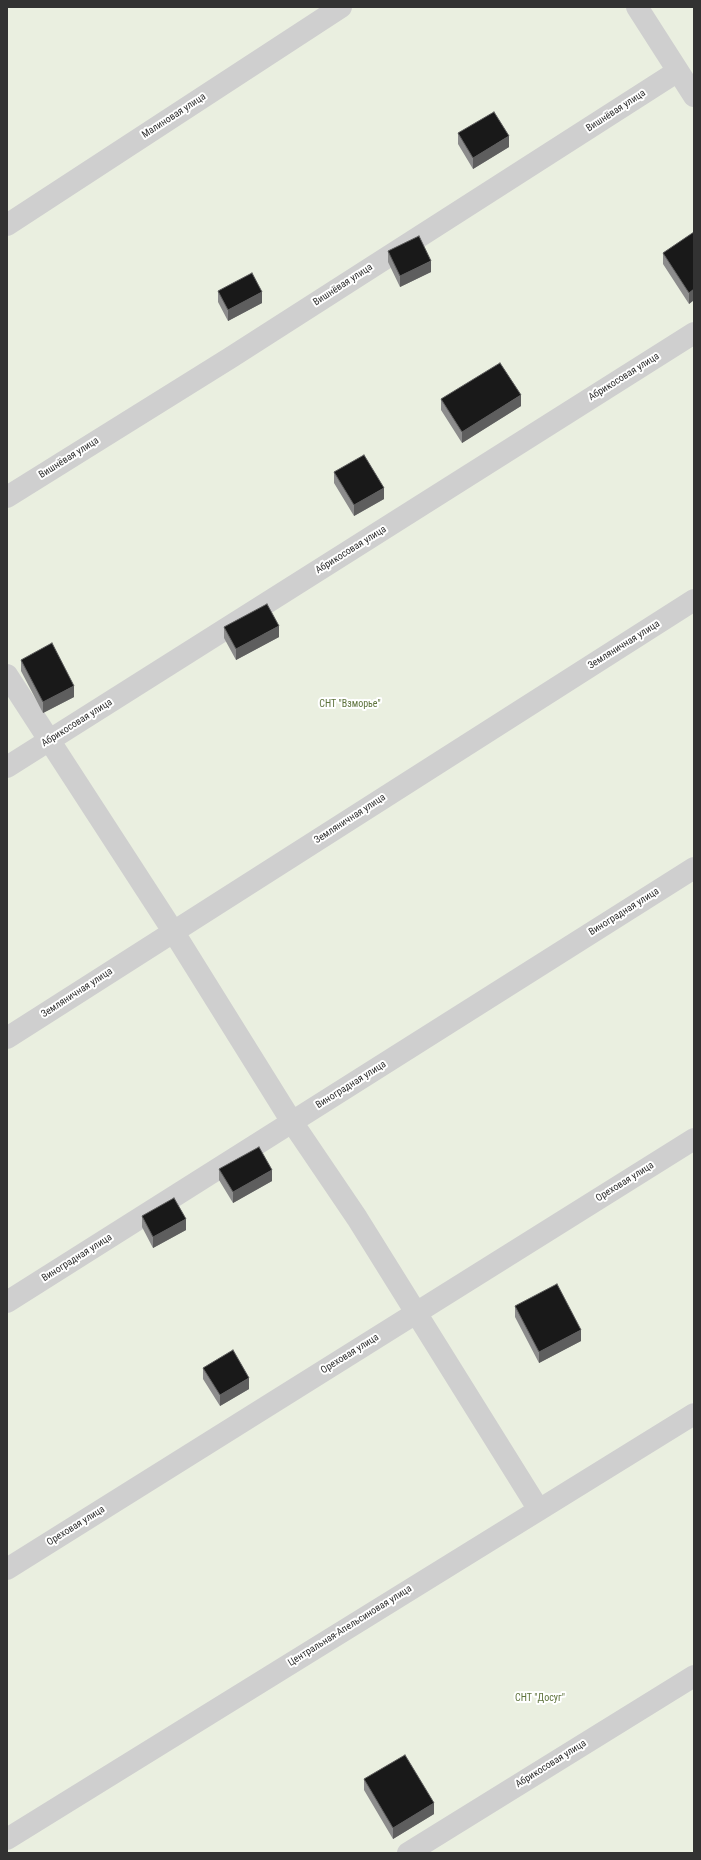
<!DOCTYPE html>
<meta charset="utf-8">
<style>
body{margin:0}
#map{position:relative;width:701px;height:1860px;overflow:hidden;background:#fff;font-family:"Roboto Condensed",sans-serif}
canvas{display:block}
.frame{position:absolute;inset:0;border:8px solid #323232;pointer-events:none}
</style>
<div id="map">
<canvas width="701" height="1860"></canvas>
<div class="frame"></div>
</div>
<script>
const c = document.querySelector('canvas').getContext('2d');
c.lineJoin = 'round';
function paint(path, color) { c.fillStyle = color; c.fill(path, 'evenodd'); }
const poly = rows => new Path2D(rows.map(r => 'M' + r).join(''));
function strokePath(path, color, width, dash) { c.strokeStyle = color; c.lineWidth = width; c.lineCap = dash ? 'butt' : 'round'; c.setLineDash(dash || []); c.stroke(path); }
function label(font, color, halo, rows, align = 'center') {
  c.font = font + ' "Roboto Condensed",sans-serif'; c.lineWidth = 4; c.setLineDash([]); c.textBaseline = 'middle'; c.strokeStyle = halo; c.fillStyle = color; for (const [text, x, y, turn = 0] of rows) {
    c.save(); c.translate(x, y); c.rotate((+turn || 0) * Math.PI / 180); c.textAlign = isNaN(turn) ? turn : align; if (halo) c.strokeText(text, 0, 0); c.fillText(text, 0, 0); c.restore();
  }
}
paint(poly([
 [7,7,694,7,694,1402,7,1830],
 [694,1422,694,1853,7,1853,7,1848]
]), '#eaefe0');
strokePath(poly([
 [637,7,694,96],
 [7,225,341,7],
 [7,497,230,358,678,71],
 [7,675,173,931,292,1122,357,1218,539,1510],
 [7,767,694,333],
 [7,1038,694,600],
 [7,1302,694,868],
 [7,1569,694,1139],
 [7,1839,694,1414],
 [408,1853,694,1676]
]), '#cfcfcf', 22);
paint(poly([
 [458,133,509,147,473,169,458,144],
 [694,232,694,300,689,304,663,264,663,253],
 [388,251,431,272,400,287,388,262],
 [218,291,262,303,228,321,218,302],
 [441,399,521,406,462,443,441,410],
 [334,472,384,499,354,516,334,483],
 [224,627,279,637,236,660,224,638],
 [21,660,74,697,43,713,21,671],
 [219,1169,272,1181,233,1203,219,1180],
 [142,1216,186,1230,153,1248,142,1227],
 [515,1306,581,1341,539,1363,515,1317],
 [203,1368,249,1389,220,1406,203,1379],
 [364,1779,434,1814,393,1839,364,1790]
]), '#8c8c8c');
paint(poly([
 [509,136,509,147,473,169,473,158],
 [431,261,431,272,400,287,400,276],
 [694,289,694,300,689,304,689,293],
 [262,292,262,303,228,321,228,310],
 [521,395,521,406,462,443,462,432],
 [384,488,384,499,354,516,354,505],
 [279,626,279,637,236,660,236,649],
 [74,686,74,697,43,713,43,702],
 [272,1170,272,1181,233,1203,233,1192],
 [186,1219,186,1230,153,1248,153,1237],
 [581,1330,581,1341,539,1363,539,1352],
 [249,1378,249,1389,220,1406,220,1395],
 [434,1803,434,1814,393,1839,393,1828]
]), '#5e5e5e');
const building = poly([
 [494,112,509,136,473,158,458,133,494,112],
 [694,232,694,289,689,293,663,253,694,232],
 [419,236,431,261,400,276,388,251,419,236],
 [252,273,262,292,228,310,218,291,252,273],
 [500,363,521,395,462,432,441,399,500,363],
 [364,455,384,488,354,505,334,472,364,455],
 [267,604,279,626,236,649,224,627,267,604],
 [52,643,74,686,43,702,21,660,52,643],
 [259,1147,272,1170,233,1192,219,1169,259,1147],
 [174,1198,186,1219,153,1237,142,1216,174,1198],
 [557,1284,581,1330,539,1352,515,1306,557,1284],
 [233,1350,249,1378,220,1395,203,1368,233,1350],
 [405,1755,434,1803,393,1828,364,1779,405,1755]
]);
paint(building, '#191919');
strokePath(building, '#5e5e5e', 1);
label('10px', '#323232', '#fff', [
 ["Вишнёвая улица",616,111,-33],
 ["Малиновая улица",174,116,-33],
 ["Вишнёвая улица",343,285,-33],
 ["Абрикосовая улица",624,377,-32],
 ["Вишнёвая улица",69,458,-32],
 ["Абрикосовая улица",351,550,-32],
 ["Земляничная улица",624,645,-32],
 ["Абрикосовая улица",77,723,-32],
 ["Земляничная улица",350,819,-33],
 ["Виноградная улица",624,912,-32],
 ["Земляничная улица",77,993,-33],
 ["Виноградная улица",351,1085,-32],
 ["Ореховая улица",625,1182,-32],
 ["Виноградная улица",77,1258,-32],
 ["Ореховая улица",350,1354,-32],
 ["Ореховая улица",76,1526,-32],
 ["Центральная-Апельсиновая улица",350,1626,-32],
 ["Абрикосовая улица",551,1764,-32]
]);
label('10px', '#5d723b', '#fff', [
 ["СНТ \"Взморье\"",350,704],
 ["СНТ \"Досуг\"",540,1698]
]);
</script>
